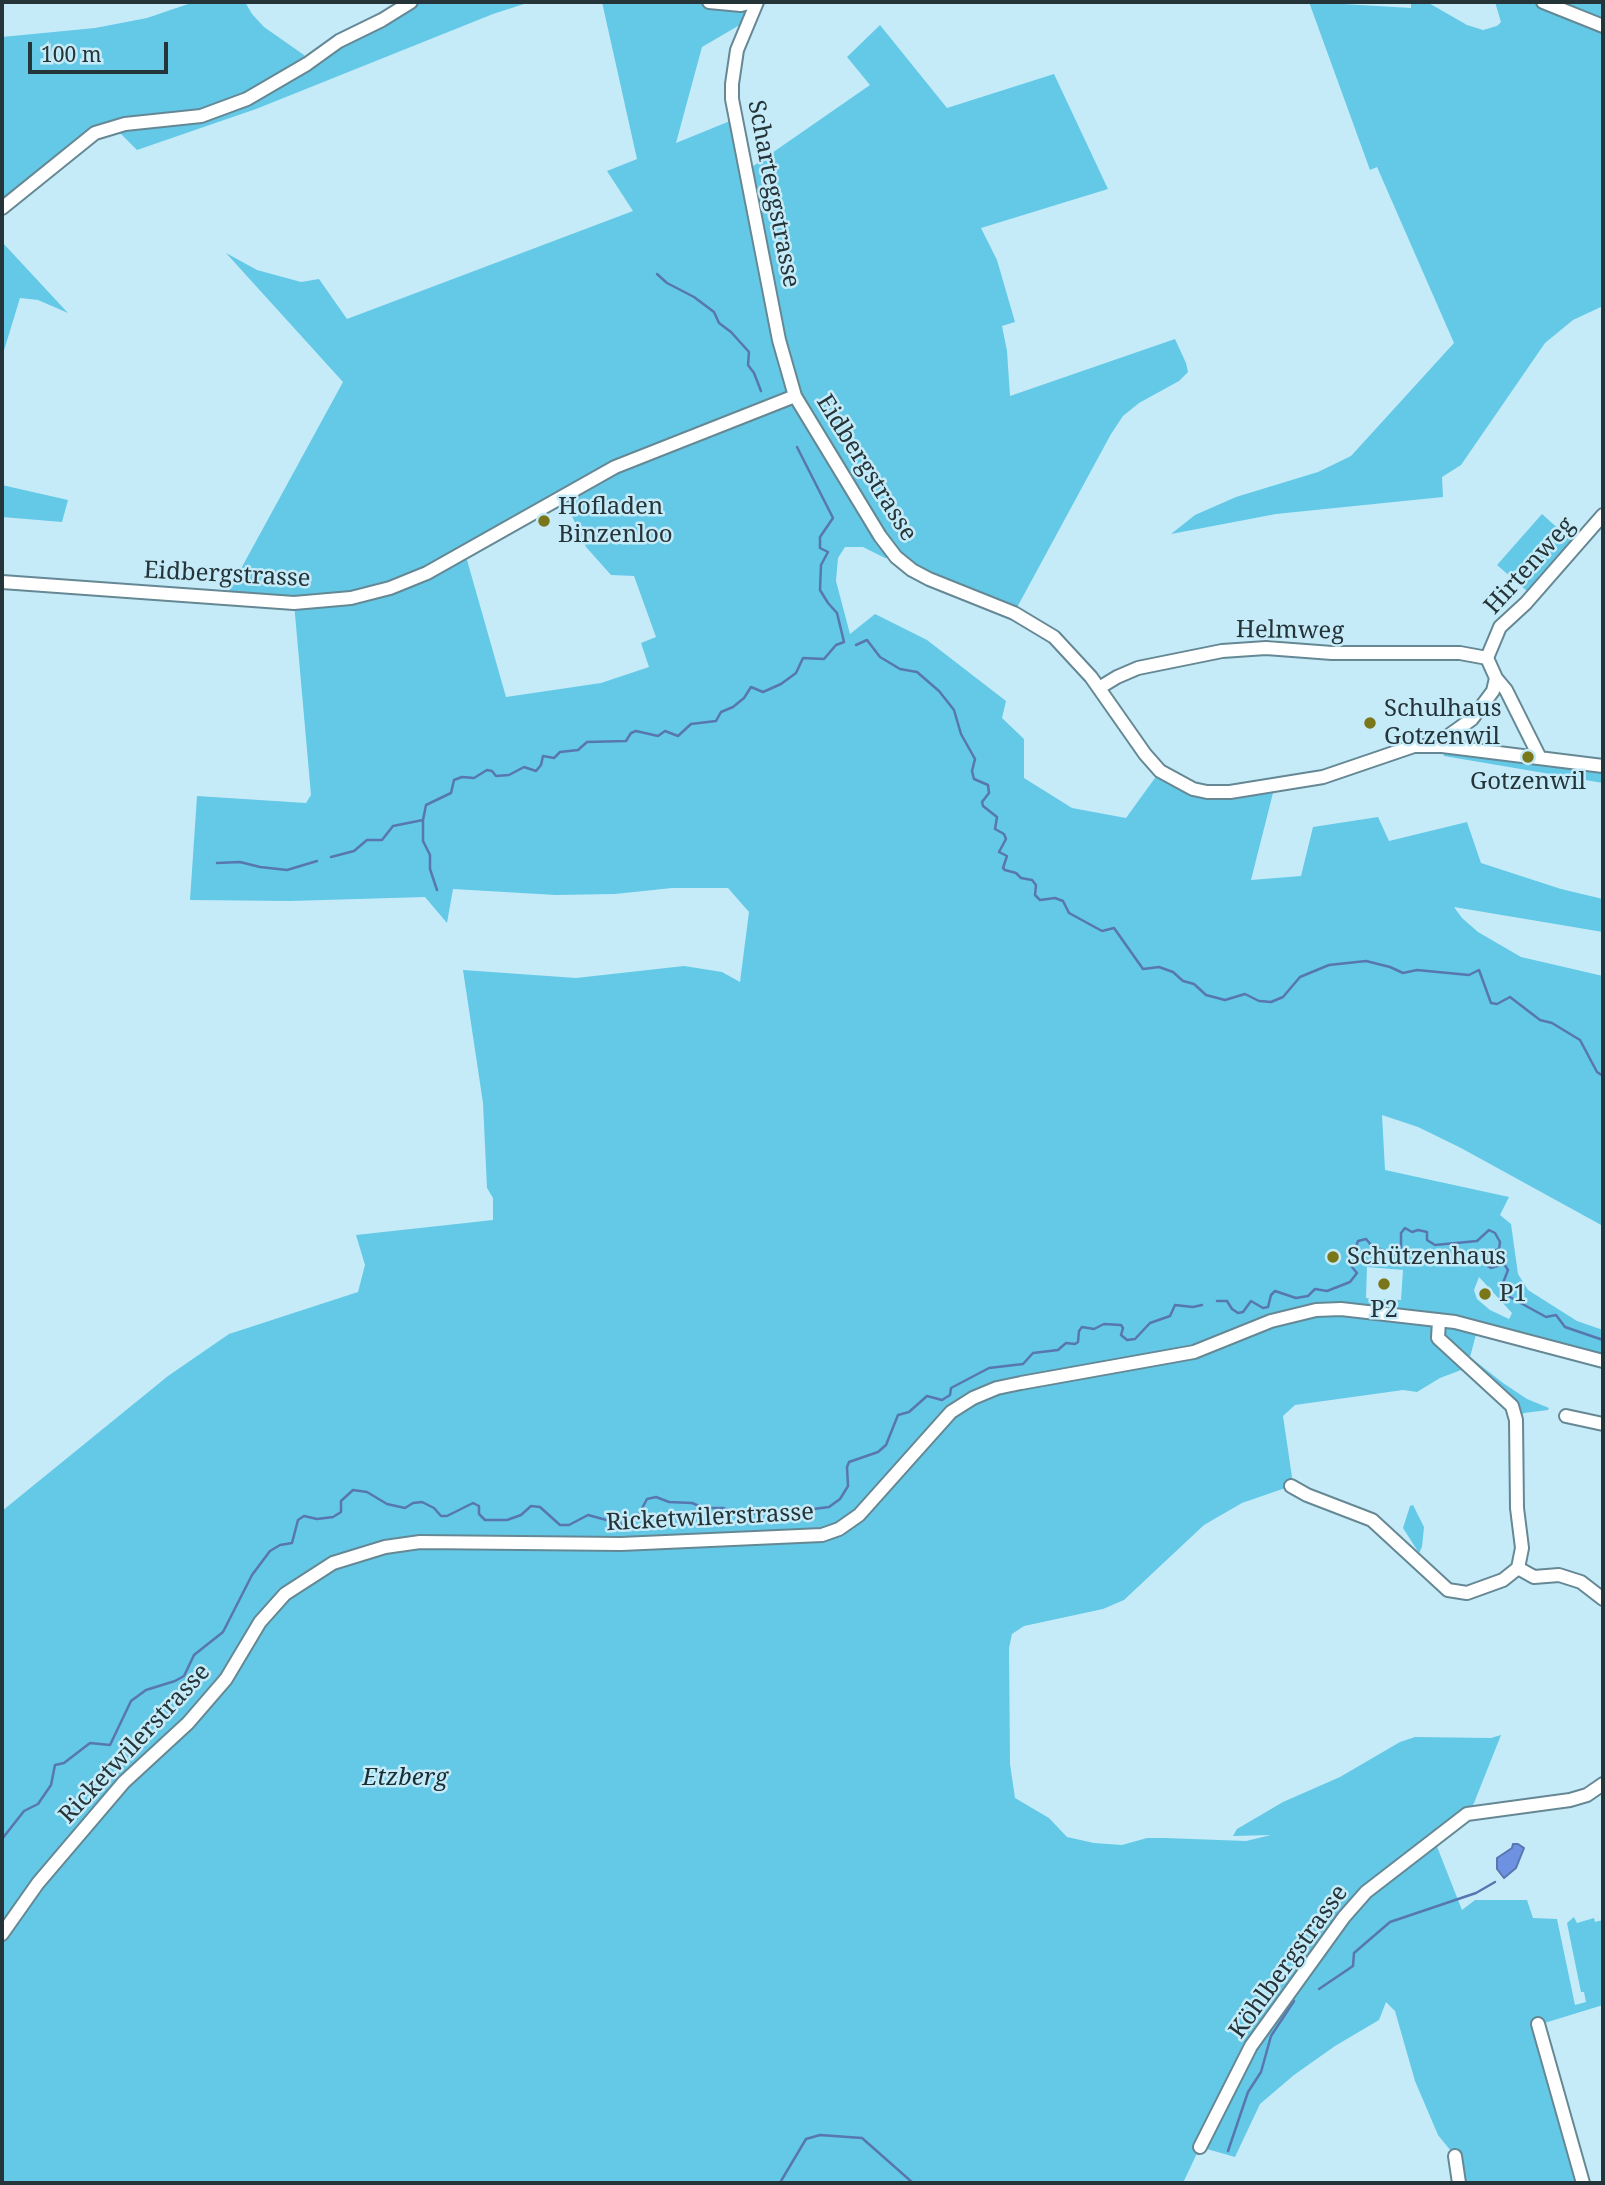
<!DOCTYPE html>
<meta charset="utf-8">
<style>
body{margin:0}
#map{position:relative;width:1605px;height:2185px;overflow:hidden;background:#c6ebf8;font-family:"Noto Serif",serif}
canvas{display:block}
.frame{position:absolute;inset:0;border:4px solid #253439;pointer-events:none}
.scale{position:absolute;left:28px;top:42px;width:140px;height:32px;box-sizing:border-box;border:4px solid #253439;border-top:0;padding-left:9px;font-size:21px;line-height:24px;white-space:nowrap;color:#253439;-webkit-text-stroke:5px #c6ebf8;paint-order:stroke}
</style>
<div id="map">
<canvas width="1605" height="2185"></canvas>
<div class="frame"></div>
<div class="scale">100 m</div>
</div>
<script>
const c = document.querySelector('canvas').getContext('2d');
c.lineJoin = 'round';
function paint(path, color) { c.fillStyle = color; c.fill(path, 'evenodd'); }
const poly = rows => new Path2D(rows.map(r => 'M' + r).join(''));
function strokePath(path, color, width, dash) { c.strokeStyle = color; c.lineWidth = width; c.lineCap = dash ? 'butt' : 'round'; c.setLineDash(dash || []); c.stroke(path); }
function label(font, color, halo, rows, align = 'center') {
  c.font = font + ' "Noto Serif",serif'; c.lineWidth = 5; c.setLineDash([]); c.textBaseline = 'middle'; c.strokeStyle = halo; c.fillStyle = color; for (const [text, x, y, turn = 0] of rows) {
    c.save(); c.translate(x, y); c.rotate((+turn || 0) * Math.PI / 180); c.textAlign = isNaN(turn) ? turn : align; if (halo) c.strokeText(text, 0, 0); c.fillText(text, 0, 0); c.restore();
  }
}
paint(poly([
 [194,2,245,2,252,14,264,27,304,55,308,64,411,2,530,2,493,14,256,109,137,150,114,127,2,208,2,37,95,28,147,18],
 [602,2,752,2,750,19,702,47,676,143,735,119,746,171,870,85,847,57,880,25,947,108,1054,74,1108,189,981,228,997,260,1015,322,1002,326,1007,351,1010,396,1175,339,1186,363,1188,372,1179,381,1139,403,1123,416,1111,434,1014,613,896,557,885,558,863,547,845,547,838,558,836,581,850,634,875,614,927,640,1006,701,1002,718,1024,739,1024,778,1072,808,1126,818,1160,771,1193,789,1275,785,1251,880,1301,876,1313,827,1378,817,1389,841,1467,822,1481,863,1561,889,1603,899,1603,932,1454,907,1462,918,1478,932,1521,957,1603,976,1603,1226,1461,1148,1418,1127,1382,1115,1385,1170,1509,1197,1500,1215,1511,1224,1518,1274,1528,1290,1577,1321,1603,1330,1603,1360,1478,1327,1470,1357,1503,1383,1527,1399,1549,1408,1548,1410,1524,1413,1516,1420,1511,1406,1469,1367,1440,1378,1417,1392,1403,1390,1295,1405,1283,1416,1292,1477,1291,1486,1242,1503,1204,1525,1124,1600,1103,1609,1024,1626,1012,1634,1009,1648,1010,1764,1015,1798,1049,1818,1067,1837,1094,1843,1122,1845,1147,1838,1165,1838,1246,1841,1271,1835,1233,1836,1237,1829,1283,1802,1340,1777,1400,1742,1415,1737,1491,1738,1501,1735,1474,1803,1467,1814,1434,1839,1462,1910,1475,1900,1527,1900,1533,1918,1557,1919,1575,2005,1586,2002,1584,1992,1581,1992,1567,1923,1574,1917,1577,1923,1594,1918,1595,1922,1603,1920,1603,2005,1538,2025,1583,2183,1459,2183,1455,2156,1438,2135,1415,2081,1395,2011,1386,2002,1379,2020,1335,2046,1294,2075,1260,2104,1235,2157,1200,2147,1183,2183,2,2183,2,1511,168,1376,229,1334,358,1292,365,1265,356,1235,493,1220,493,1198,487,1188,483,1103,463,970,576,978,684,966,722,972,740,982,749,912,728,888,672,888,615,894,556,895,453,889,447,923,425,897,290,901,190,900,197,796,306,803,311,795,294,603,225,598,343,382,226,253,257,270,301,282,319,279,347,319,633,211,607,171,637,159],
 [563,496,586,547,611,575,634,576,656,637,641,643,649,667,601,683,506,697,465,553],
 [1367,1267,1403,1270,1401,1300,1366,1298],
 [1479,1277,1512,1313,1509,1319,1490,1310,1477,1299,1474,1290],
 [1309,2,1411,8,1411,2,1427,2,1467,25,1483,30,1497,26,1501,22,1495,2,1603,2,1603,306,1573,320,1545,343,1461,465,1442,477,1443,497,1276,514,1171,534,1195,515,1236,497,1318,472,1351,456,1454,343,1377,167,1370,170],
 [2,242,68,313,38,300,20,298,2,357],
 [2,485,68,500,62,522,2,517],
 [1542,514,1572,541,1527,591,1497,565],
 [1442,746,1603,766,1603,783,1444,756],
 [1413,1505,1424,1527,1422,1547,1419,1553,1403,1528,1410,1506]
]), '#63c9e7');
const water = poly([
 [1513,1844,1518,1844,1524,1848,1516,1868,1504,1878,1497,1869,1497,1858,1512,1848,1513,1844]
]);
paint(water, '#6e92e1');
strokePath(water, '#5876af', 2);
strokePath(poly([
 [657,274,667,283,694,297,714,312,719,323,731,332,749,352,748,365,754,373,761,391],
 [856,645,867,640,880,657,900,669,917,672,939,691,954,710,961,734,975,759,972,771,974,779,988,785,989,793,982,802,983,806,997,817,995,829,1004,834,1006,839,999,852,1007,856,1003,868,1005,870,1016,873,1021,878,1032,880,1036,885,1035,895,1040,900,1055,898,1063,901,1069,913,1102,931,1114,928,1143,969,1159,967,1173,972,1183,981,1194,984,1206,995,1225,1000,1245,994,1259,1001,1271,1002,1283,997,1300,977,1329,965,1366,961,1390,967,1403,973,1417,970,1469,975,1479,970,1491,1003,1497,1004,1510,997,1540,1020,1552,1023,1580,1040,1597,1072,1603,1076],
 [423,820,423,841,430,855,430,869,437,890],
 [331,857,354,851,367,840,382,840,393,826,423,820,426,805,451,793,454,780,462,777,474,778,487,770,492,771,496,776,509,775,524,767,536,771,541,765,543,756,554,758,560,752,578,750,587,742,626,741,631,733,636,731,658,736,665,731,678,736,691,724,716,721,721,712,733,707,744,698,751,687,763,692,781,684,796,673,803,658,824,659,836,645,844,642,837,613,828,603,820,590,821,565,828,552,820,548,820,537,833,518,797,447],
 [217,863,240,862,260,867,287,870,317,861],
 [1217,1301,1227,1301,1232,1309,1238,1313,1243,1312,1251,1301,1263,1308,1268,1307,1271,1295,1275,1291,1296,1298,1308,1296,1315,1289,1327,1291,1350,1282,1357,1273,1352,1267,1351,1261,1358,1241,1366,1239,1372,1246,1395,1255,1401,1250,1401,1233,1405,1228,1412,1232,1418,1230,1427,1232,1427,1240,1435,1245,1477,1241,1489,1230,1495,1233,1500,1242,1499,1249,1488,1254,1486,1265,1491,1268,1504,1264,1508,1270,1503,1283,1504,1291,1508,1296,1546,1317,1556,1315,1565,1327,1603,1340],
 [2,1839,24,1811,38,1804,51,1785,55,1765,64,1763,90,1743,110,1745,131,1701,146,1690,175,1681,184,1676,194,1655,223,1632,252,1575,270,1551,280,1545,292,1543,298,1520,304,1516,317,1519,333,1517,341,1512,341,1501,353,1490,367,1492,387,1504,405,1508,413,1503,422,1502,434,1508,441,1516,447,1516,473,1503,479,1506,479,1514,485,1520,507,1520,521,1515,531,1506,540,1507,560,1525,569,1525,588,1515,625,1525,639,1514,647,1499,656,1497,669,1502,692,1503,704,1508,723,1508,738,1514,782,1513,829,1507,840,1499,848,1486,847,1467,849,1462,878,1452,886,1445,898,1415,909,1412,927,1396,942,1400,950,1395,951,1388,989,1368,1023,1364,1033,1353,1058,1350,1066,1343,1075,1344,1078,1342,1079,1331,1082,1327,1094,1329,1104,1324,1121,1325,1123,1328,1121,1335,1127,1340,1135,1339,1150,1323,1170,1316,1175,1305,1193,1307,1202,1305],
 [1319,1989,1353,1966,1354,1953,1390,1922,1476,1893,1495,1882],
 [1228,2151,1248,2092,1261,2072,1271,2036,1294,2001],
 [781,2181,806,2139,820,2135,862,2138,913,2183]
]), '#5876af', 2.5);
const minor = poly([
 [709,2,741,5,752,2],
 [757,2,737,50,732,84,732,99,779,340,795,396,880,536,896,557,912,570,929,579,1014,613,1054,637,1091,677,1145,754,1160,771,1193,789,1207,792,1230,792,1323,777,1414,746,1442,746,1603,766],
 [1543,2,1603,26],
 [2,208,95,133,125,124,201,116,247,99,307,64,339,41,382,20,411,2],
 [2,582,294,603,351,598,390,588,427,573,615,467,795,396],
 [1099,688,1117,677,1138,668,1222,651,1266,648,1332,653,1460,653,1487,658],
 [1434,746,1472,719,1493,691,1496,678],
 [1540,758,1506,690,1496,678,1487,658,1500,627,1526,603,1603,515],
 [1566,1416,1603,1424],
 [1291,1486,1307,1495,1372,1520,1448,1590,1467,1593,1503,1580,1518,1568,1522,1548,1517,1508,1516,1420,1512,1406,1438,1338,1439,1320],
 [1518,1568,1534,1577,1559,1575,1581,1582,1603,1599],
 [2,1934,38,1883,124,1782,188,1723,226,1679,260,1622,285,1594,333,1563,385,1547,420,1542,621,1544,822,1535,839,1529,859,1515,951,1412,973,1398,997,1388,1021,1383,1194,1352,1271,1321,1316,1310,1341,1309,1455,1322,1603,1361],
 [1538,2024,1583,2183],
 [1200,2147,1251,2046,1344,1917,1366,1892,1467,1814,1570,1800,1587,1795,1603,1784],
 [1455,2156,1459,2183]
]);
strokePath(minor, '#658894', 16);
strokePath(minor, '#fff', 12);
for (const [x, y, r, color] of [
 [544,521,7,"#7a761a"],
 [1370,723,7,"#7a761a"],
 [1528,757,7,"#7a761a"],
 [1333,1257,7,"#7a761a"],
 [1384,1284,7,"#7a761a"],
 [1485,1294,7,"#7a761a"]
]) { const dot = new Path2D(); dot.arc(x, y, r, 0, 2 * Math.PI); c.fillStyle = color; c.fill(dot); strokePath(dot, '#c6ebf8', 2.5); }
label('24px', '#253439', '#c6ebf8', [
 ["Scharteggstrasse",773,194,79],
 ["Eidbergstrasse",866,468,58],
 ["Hirtenweg",1530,566,-48],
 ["Eidbergstrasse",227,575,3],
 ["Helmweg",1290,631,1],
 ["Ricketwilerstrasse",710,1518,-3],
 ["Ricketwilerstrasse",135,1744,-47],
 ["Köhlbergstrasse",1289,1962,-54]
]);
label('24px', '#253439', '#c6ebf8', [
 ["Hofladen",558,507],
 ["Binzenloo",558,535],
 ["Schulhaus",1384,709],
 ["Gotzenwil",1384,737],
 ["Gotzenwil",1528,782,"center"],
 ["Schützenhaus",1347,1257],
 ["P1",1499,1294],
 ["P2",1384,1310,"center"]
], 'left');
label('italic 24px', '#182e35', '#c6ebf8', [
 ["Etzberg",405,1778]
]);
</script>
